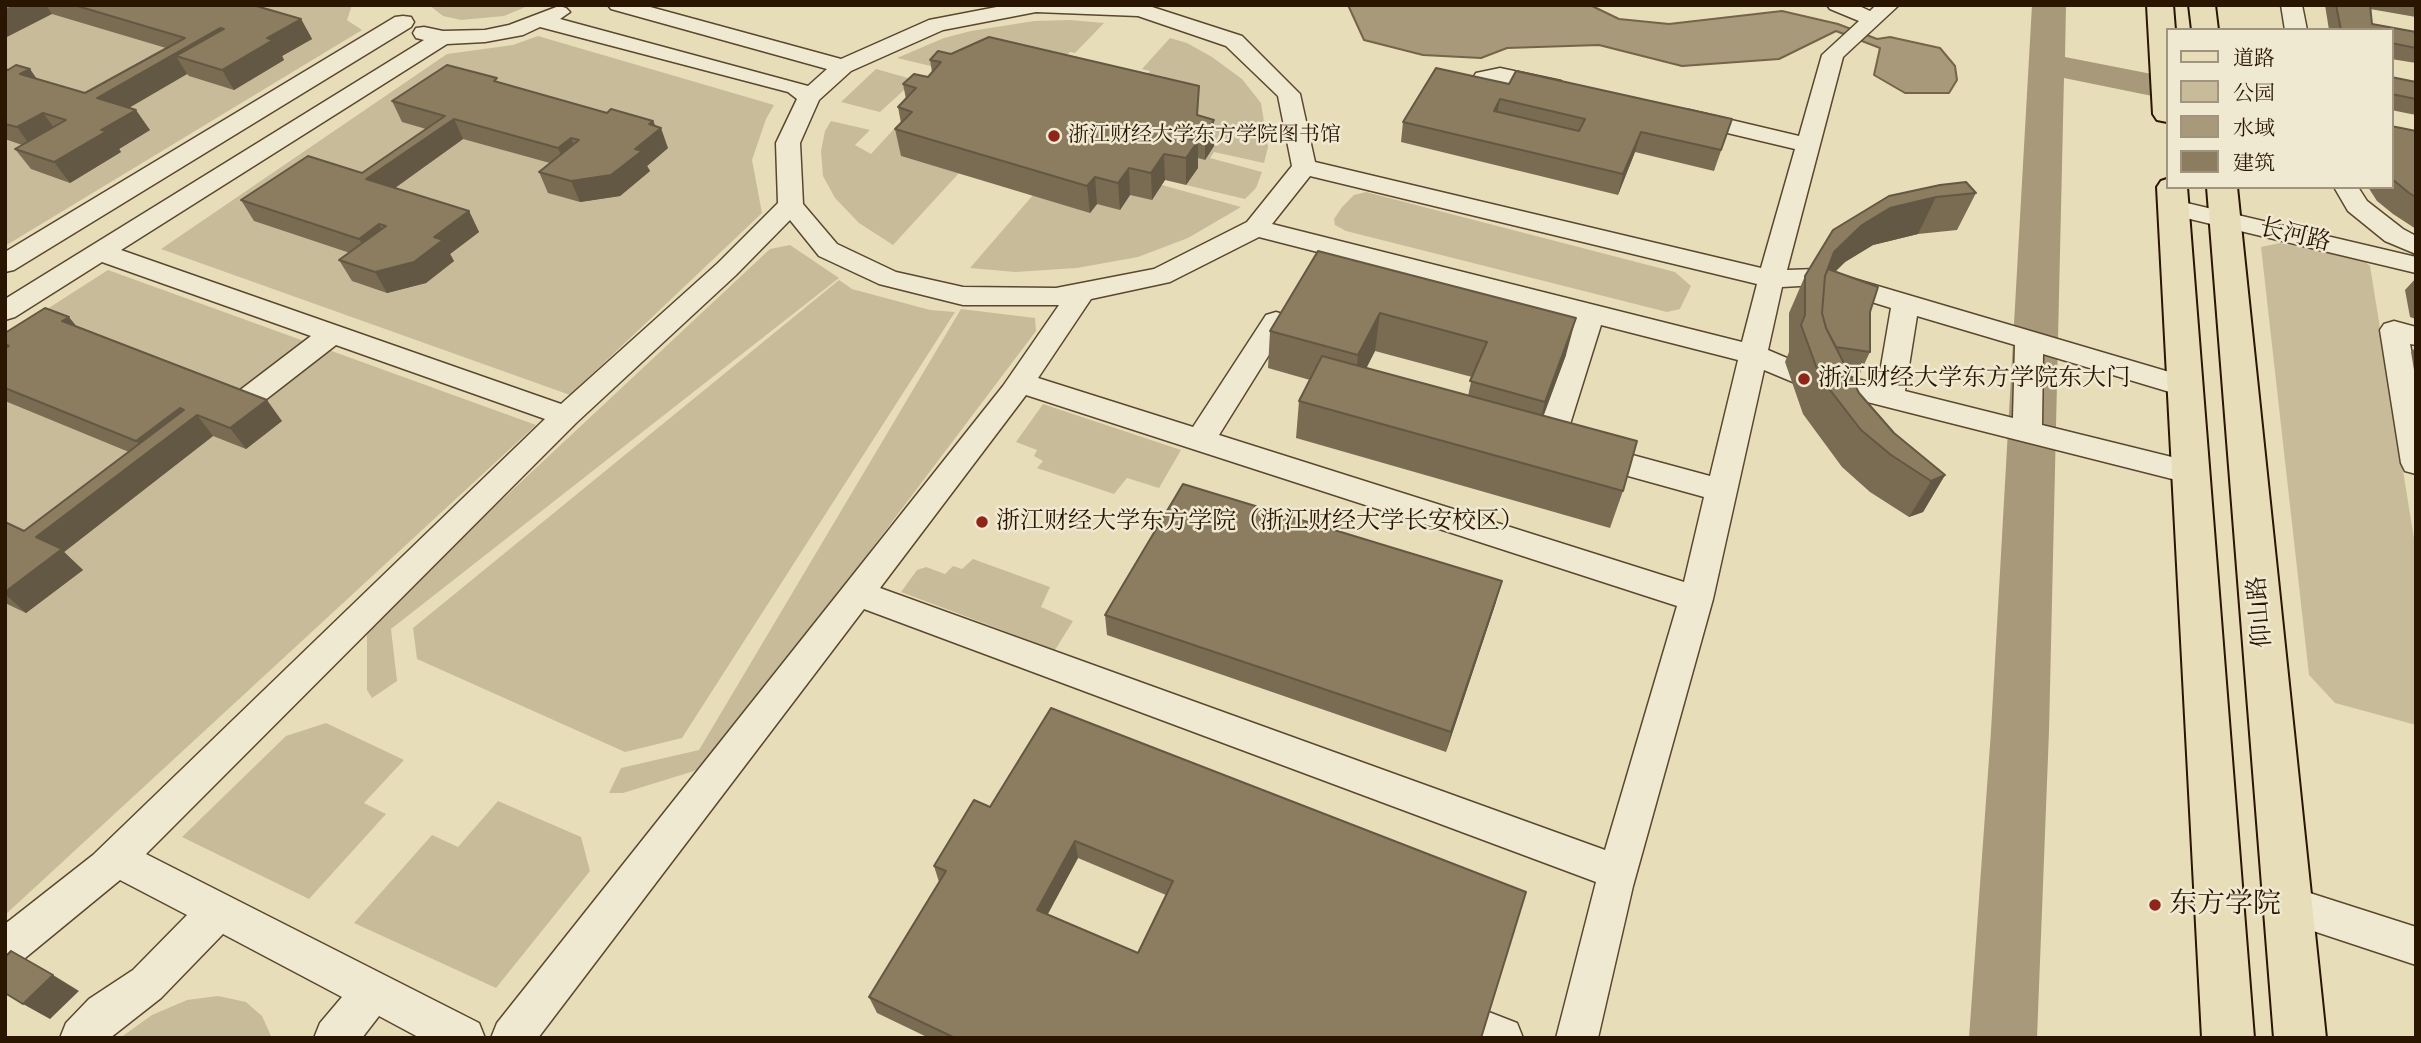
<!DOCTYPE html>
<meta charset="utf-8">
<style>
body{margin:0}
#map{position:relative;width:2421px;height:1043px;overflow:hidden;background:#e8ddb9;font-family:Alegreya,"Noto Serif SC",serif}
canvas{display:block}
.frame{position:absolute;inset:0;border:7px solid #2a1500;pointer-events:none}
.legend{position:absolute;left:2166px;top:28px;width:228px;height:161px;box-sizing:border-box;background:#f0e9d2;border:2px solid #a1947e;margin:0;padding:9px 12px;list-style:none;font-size:21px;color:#2a1500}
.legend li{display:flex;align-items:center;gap:14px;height:35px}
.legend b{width:35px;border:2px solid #a1947e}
</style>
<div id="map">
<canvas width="2421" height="1043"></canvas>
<div class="frame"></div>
<ul class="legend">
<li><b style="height:9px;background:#e8ddb9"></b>道路</li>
<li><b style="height:19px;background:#c8bb9a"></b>公园</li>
<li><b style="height:19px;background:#a7997a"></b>水域</li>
<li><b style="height:19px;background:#8d7d60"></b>建筑</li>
</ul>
</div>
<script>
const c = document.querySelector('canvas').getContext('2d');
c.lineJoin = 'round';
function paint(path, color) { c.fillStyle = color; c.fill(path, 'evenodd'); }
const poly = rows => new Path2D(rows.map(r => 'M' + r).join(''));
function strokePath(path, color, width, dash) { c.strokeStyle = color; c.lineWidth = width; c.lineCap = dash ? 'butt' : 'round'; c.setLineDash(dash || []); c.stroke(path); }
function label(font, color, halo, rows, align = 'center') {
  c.font = font + ' Alegreya,"Noto Serif SC",serif'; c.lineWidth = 5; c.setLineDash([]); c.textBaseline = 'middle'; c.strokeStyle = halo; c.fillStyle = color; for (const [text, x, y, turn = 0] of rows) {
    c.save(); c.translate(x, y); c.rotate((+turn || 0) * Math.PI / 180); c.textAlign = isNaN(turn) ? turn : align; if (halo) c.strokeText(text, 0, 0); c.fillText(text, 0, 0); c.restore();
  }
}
paint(poly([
 [22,5,352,5,347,20,362,30,5,246,5,14],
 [429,5,530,5,504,16,461,20,443,16],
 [1070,20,1104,23,1075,53,1070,52,1047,75,939,68,897,58,944,38,971,31,1034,21],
 [538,36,774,105,766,119,752,160,762,213,570,395,161,249,447,54,513,45],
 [1170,38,1187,43,1212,57,1242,79,1261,103,1268,147,1264,163,1214,152,1210,158,1262,172,1256,188,1245,199,1186,185,1198,168,1129,95,1150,71,1142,69],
 [876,69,915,80,880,112,841,102],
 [903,119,901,156,959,173,893,245,859,223,835,198,823,176,821,151,825,131,831,121,870,130,855,145,871,154],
 [1162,185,1241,207,1188,238,1138,257,1077,268,1015,272,970,268,1033,195,1097,204],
 [1366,192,1675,272,1691,286,1680,309,1667,312,1346,231,1335,225,1334,219,1342,207,1354,195],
 [2280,243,2362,259,2370,266,2416,551,2416,725,2335,703,2309,675,2261,247],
 [790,245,839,278,391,629,397,681,372,698,367,690,367,626,770,249],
 [108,270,536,425,5,915,5,336],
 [839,280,852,289,930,310,955,312,682,738,625,752,417,659,413,628],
 [961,309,1035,318,1036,331,707,767,623,793,609,793,621,768,699,750],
 [1043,404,1181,450,1159,488,1127,478,1114,494,1037,468,1043,461,1034,456,1037,450,1016,442],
 [973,559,1050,587,1041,607,1073,621,1055,650,901,592,917,570,926,567,945,574,953,566,962,569],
 [326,723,404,760,364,803,386,814,309,899,182,837,286,736],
 [498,801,581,837,590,871,496,988,354,923,432,835,458,847],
 [218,996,246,1002,262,1016,272,1038,120,1038,152,1015,187,1000]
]), '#c8bb9a');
const water = poly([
 [1348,5,1590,5,1619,19,1669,24,1782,11,1838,24,1877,39,1890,37,1940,48,1955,66,1957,80,1949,93,1905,93,1874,75,1880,48,1836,31,1779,59,1682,66,1599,45,1507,48,1481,58,1423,55,1364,40,1348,5]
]);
paint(water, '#a7997a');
strokePath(water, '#756449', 2);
paint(poly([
 [2032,5,2066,5,2065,57,2167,77,2167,99,2064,78,2049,731,2037,1038,1969,1038,1991,731,2032,5]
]), '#a7997a');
const minor = poly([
 [608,5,643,5,841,59,929,20,1007,5,1146,5,1242,36,1300,94,1315,162,1761,268,1795,149,1681,122,1677,117,1681,112,1689,110,1799,136,1822,55,1859,21,1830,9,1827,5,1857,5,1870,11,1876,5,1899,5,1843,57,1787,270,1818,269,1827,271,2193,379,2197,386,2193,393,2183,396,2043,354,2042,425,2192,462,2203,465,2207,473,2203,481,2192,484,1800,385,1764,370,1713,599,1633,886,1598,1038,1556,1038,1596,882,864,609,538,1038,491,1038,497,1023,1003,386,1059,305,963,305,879,284,819,256,790,220,736,275,576,423,146,854,479,1023,485,1038,420,1038,379,1016,362,1038,314,1038,320,1023,342,997,223,934,161,998,110,1038,60,1038,66,1023,89,999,133,970,187,915,120,880,19,963,5,968,5,924,93,855,545,419,336,345,251,411,241,414,231,411,226,404,231,397,311,336,102,262,15,317,5,320,5,299,424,40,416,38,413,33,416,28,424,27,443,31,485,30,509,25,559,6,566,8,570,12,560,19,808,86,827,69,611,9,608,5],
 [1036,12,1138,16,1226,46,1278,96,1292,166,1247,222,1154,269,1056,288,963,287,896,272,837,244,803,204,800,143,819,100,851,71,943,30,1036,12],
 [540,27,788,92,797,99,776,143,778,203,718,263,561,404,121,250,447,44,485,42,523,35,540,27],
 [1310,176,1757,284,1742,342,1272,224,1310,176],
 [1259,237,1576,318,1534,443,1538,451,1704,497,1684,582,1219,435,1290,321,1286,315,1276,312,1266,315,1193,427,1038,378,1091,299,1170,282,1259,237],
 [1817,285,1891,308,1878,384,1808,367,1768,350,1782,287,1817,285],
 [1917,316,2015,345,2013,418,1905,391,1917,316],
 [1601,325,1738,360,1710,476,1566,437,1601,325],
 [1026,395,1677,606,1605,850,880,588,1026,395],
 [2281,5,2302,5,2307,30,2285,30,2281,5],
 [403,16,411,17,414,22,411,27,14,270,5,272,5,252,395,17,403,16],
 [1500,68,1561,81,1564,86,1561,91,1553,93,1500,82,1492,83,1480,102,1464,102,1461,97,1476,73,1500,68],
 [2334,187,2358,187,2367,201,2403,229,2416,236,2416,254,2385,241,2348,211,2334,187],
 [2174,200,2416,257,2416,273,2165,213,2161,208,2165,203,2174,200],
 [2394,321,2416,327,2416,345,2410,344,2416,375,2416,474,2405,471,2401,463,2380,330,2384,324,2394,321],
 [2288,886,2416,927,2416,965,2274,918,2268,905,2274,892,2288,886],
 [1481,1009,1517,1023,1523,1038,1463,1038,1460,1030,1466,1015,1481,1009]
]);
const major = poly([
 [2147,5,2173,5,2175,30,2167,30,2167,122,2157,120,2153,114,2147,5],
 [2189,5,2215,5,2218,30,2192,30,2189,5],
 [2167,179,2167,187,2187,187,2254,1038,2202,1038,2157,187,2161,181,2167,179],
 [2207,187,2237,187,2326,1038,2274,1038,2207,187]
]);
strokePath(minor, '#5a472e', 3);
strokePath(major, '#2a1500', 4);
paint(minor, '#f0e9d2');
paint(major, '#e8ddb9');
paint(poly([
 [5,5,234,5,301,19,312,39,282,56,284,60,234,90,189,76,187,74,129,108,150,130,119,149,121,152,70,183,31,169,15,149,22,145,5,139,5,69,85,93,166,48,52,14],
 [2325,5,2416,5,2416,17,2370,9,2372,24,2416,32,2416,63,2391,59,2391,30,2329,30],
 [930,60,1199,115,1214,120,1214,146,1205,160,1198,158,1198,168,1186,185,1165,180,1152,200,1130,195,1120,210,1097,204,1090,213,901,156,895,129,901,123,898,107,906,99,903,84,928,77,932,72],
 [2391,77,2416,82,2416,115,2391,110],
 [499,83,607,113,653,121,668,148,647,166,650,171,620,196,580,202,548,193,539,172,550,163,463,139,395,188,469,211,479,232,450,254,454,261,426,283,387,293,352,281,339,260,350,253,254,221,241,200,362,173,426,129,402,122,392,101],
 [1509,84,1732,119,1714,171,1635,152,1618,195,1401,142,1403,122],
 [2391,126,2416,131,2416,229,2393,214,2377,201,2368,187,2391,187],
 [1976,193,1957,230,1918,234,1873,245,1845,262,1836,271,1870,312,1870,352,1860,373,1848,371,1859,393,1894,433,1945,475,1923,512,1909,517,1870,492,1842,467,1803,414,1785,362,1789,352,1789,313,1805,276,1889,196],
 [1318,251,1566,355,1543,416,1623,491,1610,528,1296,438,1299,401,1310,380,1268,368,1270,331],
 [1375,351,1472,377,1468,396,1366,368],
 [2416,278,2416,319,2410,317,2405,290],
 [77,327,282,421,246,449,213,436,64,552,83,570,26,613,5,603,5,522,24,531,129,452,5,401,5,333],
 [2416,347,2416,382,2411,352],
 [1496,602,1446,752,1107,635,1105,615],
 [1051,708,1481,1038,929,1038,877,1013,869,997,939,882,934,866,990,807],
 [1078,858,1166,895,1138,953,1047,914]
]), '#796c53');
paint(poly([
 [16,5,46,5,52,14,5,38,5,11],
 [301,19,312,39,282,56,284,60,234,90,222,70,267,38],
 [220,28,232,48,176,56,187,74,111,118,97,98],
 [30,69,44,89,20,74],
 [1500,99,1496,120,1494,111],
 [136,110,150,130,119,149,121,152,70,183,54,162,101,130],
 [43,113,58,133,32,148,17,127],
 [454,119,463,139,378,200,366,179],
 [1214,120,1214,146,1205,160,1205,133],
 [653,121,657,131,661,128,668,148,647,166,650,171,620,196,580,202,571,181,635,149,649,124],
 [1193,130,1193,148,1198,141,1198,168,1186,185,1186,158,1189,139],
 [1641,132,1635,152,1618,195,1623,174],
 [571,138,579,158,566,168,558,148],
 [1164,154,1165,180,1152,200,1151,173],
 [1129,168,1130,195,1120,210,1118,183],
 [1095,177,1097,204,1090,213,1087,186],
 [1936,197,1918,234,1873,245,1845,262,1820,286,1834,252,1862,225,1890,208],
 [469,211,479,232,450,254,454,261,426,283,387,293,375,272,434,237],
 [379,224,391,245,371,260,359,239],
 [1380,313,1375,351,1354,393,1358,355],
 [69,317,86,338,62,321],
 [1576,318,1566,355,1535,439,1545,402],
 [267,400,282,421,246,449,230,428],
 [180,408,189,421,197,415,213,436,64,552,83,570,26,613,5,594,5,592,36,537,146,453,136,441],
 [1945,475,1923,512,1909,517,1931,481],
 [1502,581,1496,602,1446,752,1451,732],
 [1075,841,1078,858,1041,927,1037,910],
 [53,975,79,991,50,1019,23,1004]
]), '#635843');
const building = poly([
 [5,5,16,5,5,11,5,5],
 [74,5,234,5,238,6,240,5,253,5,301,19,267,38,273,40,222,70,176,56,224,29,220,28,97,98,136,110,101,130,107,131,54,162,15,149,66,120,43,113,17,127,5,124,5,69,8,70,16,65,30,69,20,74,85,93,185,38,74,5],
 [2336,5,2370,5,2372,24,2416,32,2416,48,2391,43,2391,30,2341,30,2336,5],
 [989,37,1199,86,1197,115,1214,120,1205,133,1193,130,1189,139,1198,141,1186,158,1164,154,1151,173,1129,168,1118,183,1095,177,1087,186,895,129,912,112,898,107,916,88,903,84,914,74,928,77,941,62,930,60,938,51,951,54,989,37],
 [447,65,497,78,494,81,607,113,611,109,653,121,649,124,661,128,635,149,642,151,611,175,571,181,539,172,579,140,571,138,558,148,454,119,366,179,469,211,434,237,443,240,414,262,375,272,339,260,386,226,379,224,359,239,241,200,308,156,362,173,445,116,392,101,447,65],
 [1436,68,1509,84,1516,71,1732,119,1721,150,1641,132,1623,174,1403,122,1436,68],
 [1500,99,1585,119,1579,131,1494,111,1500,99],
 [2391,77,2416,82,2416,99,2391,94,2391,77],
 [2391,126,2416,131,2416,197,2409,193,2391,178,2391,126],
 [1966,182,1976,193,1936,197,1890,208,1862,225,1834,252,1825,276,1822,313,1826,328,1859,393,1894,433,1945,475,1931,481,1891,455,1861,430,1820,377,1801,325,1805,315,1805,276,1833,230,1889,196,1940,185,1966,182],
 [1318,251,1576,318,1545,402,1470,381,1487,342,1380,313,1358,355,1270,331,1318,251],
 [1828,269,1878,287,1870,312,1870,352,1836,347,1826,328,1822,313,1825,276,1828,269],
 [45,308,69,317,62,321,267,400,230,428,197,415,36,537,62,549,5,592,5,522,24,531,184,410,180,408,136,441,5,388,5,348,9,346,5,344,5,333,45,308],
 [1322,356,1637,441,1623,491,1299,401,1322,356],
 [1183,484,1502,581,1451,732,1105,615,1183,484],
 [1051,708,1526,892,1481,1038,955,1038,869,997,946,871,934,866,974,800,990,807,1051,708],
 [1075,841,1173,881,1138,953,1037,910,1075,841],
 [11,951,53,975,23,1004,5,993,5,957,11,951]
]);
paint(building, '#8d7d60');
strokePath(building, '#635843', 2);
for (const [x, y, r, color] of [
 [1054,136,7,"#8f2418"],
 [1804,379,7,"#8f2418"],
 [982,522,7,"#8f2418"],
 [2155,905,7,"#8f2418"]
]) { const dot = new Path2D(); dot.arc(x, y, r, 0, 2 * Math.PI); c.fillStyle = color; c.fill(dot); strokePath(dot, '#f0e9d2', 2.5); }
label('21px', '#2a1500', '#f0e9d2', [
 ["浙江财经大学东方学院图书馆",1068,136]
], 'left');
label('24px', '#2a1500', '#f0e9d2', [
 ["长河路",2295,236,13],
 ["仰山路",2261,612,-95]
]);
label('24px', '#2a1500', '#f0e9d2', [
 ["浙江财经大学东方学院东大门",1818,379],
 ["浙江财经大学东方学院（浙江财经大学长安校区）",996,522]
], 'left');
label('28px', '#2a1500', '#f0e9d2', [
 ["东方学院",2169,905]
], 'left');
</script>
